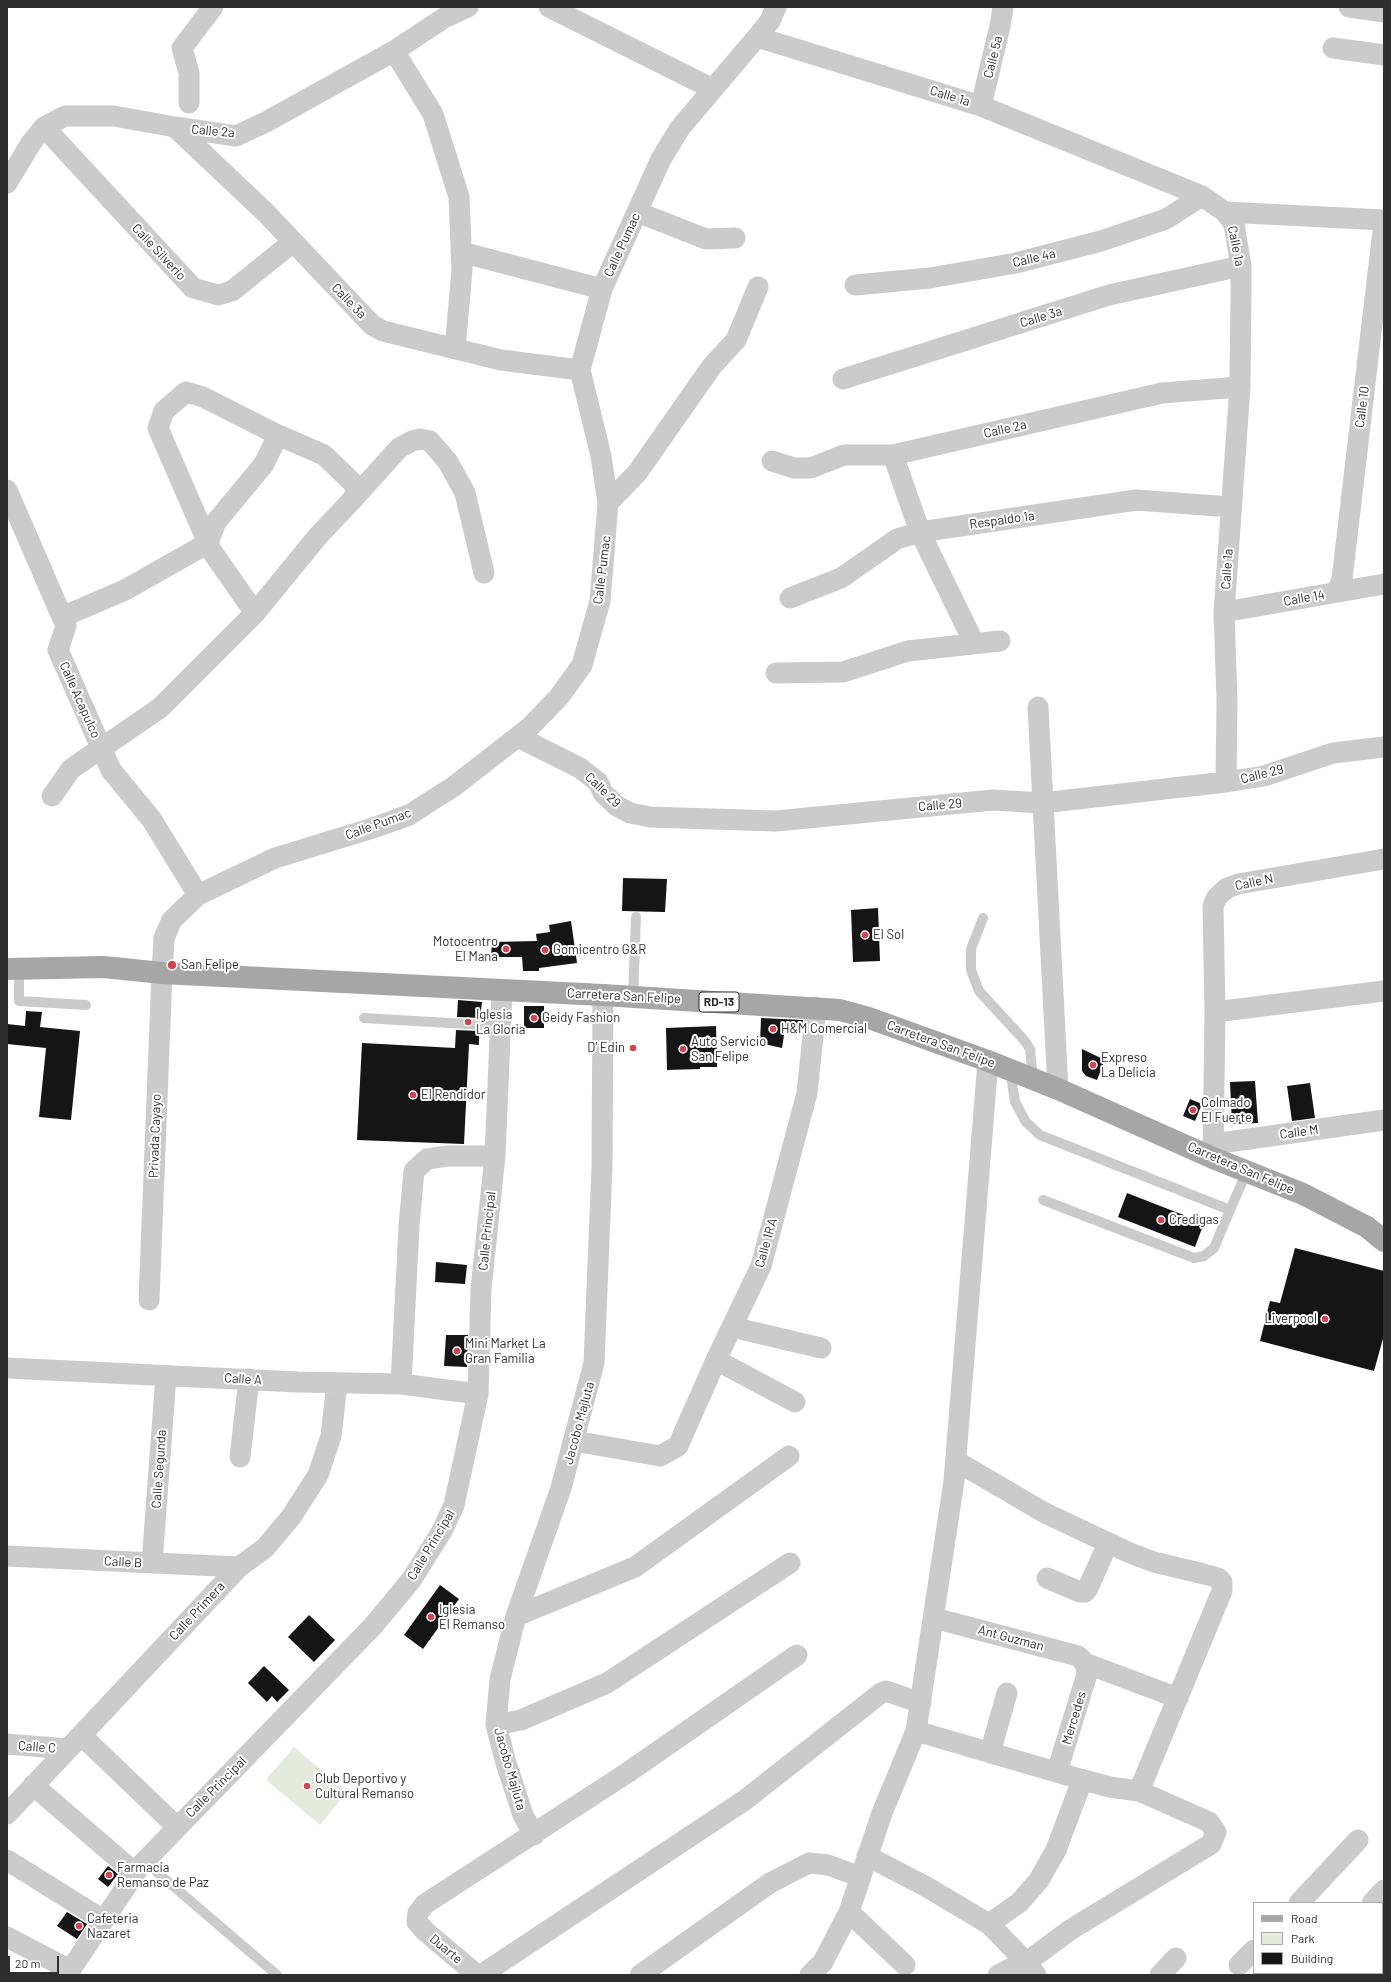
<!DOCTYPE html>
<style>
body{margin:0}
#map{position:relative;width:1391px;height:1982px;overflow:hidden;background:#fff;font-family:Barlow,sans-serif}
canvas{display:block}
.frame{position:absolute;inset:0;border:8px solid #2e2e2e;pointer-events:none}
.legend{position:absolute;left:1253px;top:1902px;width:130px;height:72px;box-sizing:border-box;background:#fff;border:1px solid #ababab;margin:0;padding:5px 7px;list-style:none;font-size:12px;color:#2e2e2e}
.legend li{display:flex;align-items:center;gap:8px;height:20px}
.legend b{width:20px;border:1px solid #ababab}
.scale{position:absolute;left:8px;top:1956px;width:51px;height:18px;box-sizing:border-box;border:2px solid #2e2e2e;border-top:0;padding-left:5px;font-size:12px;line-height:14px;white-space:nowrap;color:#2e2e2e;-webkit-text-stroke:3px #fff;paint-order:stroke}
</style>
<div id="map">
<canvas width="1391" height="1982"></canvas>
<div class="frame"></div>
<ul class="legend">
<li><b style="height:5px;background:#a6a6a6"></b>Road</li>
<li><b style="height:11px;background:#e4eade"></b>Park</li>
<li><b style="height:11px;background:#151515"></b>Building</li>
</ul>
<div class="scale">20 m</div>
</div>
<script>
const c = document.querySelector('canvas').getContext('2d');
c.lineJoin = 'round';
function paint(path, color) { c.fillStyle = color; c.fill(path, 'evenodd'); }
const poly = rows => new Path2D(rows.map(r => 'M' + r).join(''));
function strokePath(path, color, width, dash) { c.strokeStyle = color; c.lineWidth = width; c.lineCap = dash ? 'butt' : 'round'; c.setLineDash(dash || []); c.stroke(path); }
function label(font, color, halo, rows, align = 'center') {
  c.font = font + ' Barlow,sans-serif'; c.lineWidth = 4; c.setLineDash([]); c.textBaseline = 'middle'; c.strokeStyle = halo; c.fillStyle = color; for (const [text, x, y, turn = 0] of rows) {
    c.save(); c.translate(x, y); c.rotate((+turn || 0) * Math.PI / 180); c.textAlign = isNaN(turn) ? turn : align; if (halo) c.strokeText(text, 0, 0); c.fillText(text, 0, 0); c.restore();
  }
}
paint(poly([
 [294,1747,347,1792,320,1825,266,1780]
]), '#e4eade');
paint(poly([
 [623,878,667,879,665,912,622,911],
 [878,908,880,961,853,962,851,910],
 [571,921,577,963,539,968,539,971,523,971,522,957,491,957,492,942,537,941,536,934,550,932,549,925],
 [458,1000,482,1002,480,1018,457,1017],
 [524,1006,544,1006,544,1028,524,1028],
 [26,1011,42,1012,40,1027,80,1031,71,1120,39,1117,46,1048,7,1044,7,1024,25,1026],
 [761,1018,803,1020,801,1030,785,1029,782,1048,760,1043],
 [716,1026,717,1067,700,1067,700,1069,667,1070,666,1028],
 [456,1030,479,1031,479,1045,469,1044,464,1144,357,1140,362,1043,455,1048],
 [1082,1049,1105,1060,1097,1080,1086,1076,1082,1071],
 [1255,1081,1258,1123,1232,1124,1230,1082],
 [1310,1083,1315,1118,1292,1121,1287,1086],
 [1190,1099,1202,1104,1195,1121,1183,1116],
 [1127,1193,1204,1223,1195,1247,1118,1217],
 [1295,1248,1384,1271,1384,1335,1374,1371,1260,1341,1270,1301,1280,1303],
 [436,1262,467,1265,465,1284,435,1282],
 [446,1335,468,1335,467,1367,444,1366],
 [440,1585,459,1599,423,1649,404,1635],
 [309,1615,335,1640,314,1662,288,1637],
 [264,1666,289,1690,277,1702,272,1696,267,1702,248,1683],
 [108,1866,118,1874,108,1887,98,1879],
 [67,1912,87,1924,77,1939,57,1926]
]), '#151515');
strokePath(poly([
 [983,918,971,949,971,970,979,991,1024,1040,1030,1049,1033,1079],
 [19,969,19,1001,86,1005],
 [633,997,636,917],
 [364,1018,500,1026],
 [1010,1069,1015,1102,1026,1122,1040,1135,1230,1210,1247,1171],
 [1043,1200,1194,1258,1204,1256,1214,1248,1230,1210],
 [145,1862,277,1975]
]), '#cbcbcb', 10);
strokePath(poly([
 [549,7,713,89],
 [1349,7,1384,12],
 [757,37,981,106,1202,196,1225,212,1234,224,1241,266,1241,293,1240,387,1224,612,1227,700,1226,782],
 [1333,48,1384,55],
 [394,51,433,114,459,197,462,270,455,349],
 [189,103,189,73,182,48,213,7],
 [981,106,1000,26,1003,7],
 [44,127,193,288,218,295,232,291,293,242],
 [175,127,266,213,372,325,383,331,501,360,580,370],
 [7,183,31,143,44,127,65,116,114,116,175,127,236,136,266,122,394,51,444,18,468,7],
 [637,212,706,239,735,238],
 [1225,212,1384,220],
 [461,252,602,289],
 [855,285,930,278,1016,263,1101,241,1166,219,1202,196],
 [843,379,1109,295,1241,266],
 [893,455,920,532,974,643],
 [772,461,794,468,811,468,844,455,893,455,1162,393,1240,387],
 [7,490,66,626,58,650,111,770,152,820,198,895],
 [354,498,399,448,412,441,420,439,430,441,448,462,465,493,484,573],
 [608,503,637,473,712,366,736,340,758,287],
 [1337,592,1342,579,1384,222],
 [790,598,841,578,897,539,920,532,1136,500,1231,507],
 [1224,612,1384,584],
 [62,617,125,590,208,543,216,522,264,464,278,435],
 [776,673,843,672,908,651,1000,641],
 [1038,707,1058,1089],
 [518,737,580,768,598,782,603,793,617,806,630,813,650,817,776,821,993,800,1042,803,1226,782,1264,776,1333,753,1384,747],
 [52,796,71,769,160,708,255,613,211,550,158,428,164,411,186,392,203,397,278,435,324,455,356,486,354,498,318,536,255,613],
 [1215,1012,1384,991],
 [1213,1144,1384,1120],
 [1213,1158,1215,1012,1213,906,1217,897,1227,888,1238,884,1384,859],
 [149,1300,162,973,164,938,172,920,198,895,275,858,373,828,409,815,453,787,529,728,559,697,582,665,600,601,608,503,601,456,580,370,602,289,661,159,680,128,757,37,770,21,776,7],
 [732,1327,821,1348],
 [716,1360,795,1402],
 [7,1368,298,1382,401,1384,478,1394],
 [401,1384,409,1226,414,1171,427,1159,447,1156,495,1156],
 [574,1441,660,1456,678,1446,716,1360,761,1266,807,1093,816,1007],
 [240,1457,249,1379],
 [956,1461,1045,1513,1130,1553,1154,1562,1204,1574,1218,1578,1222,1582,1222,1591,1139,1791],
 [7,1556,239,1567],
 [152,1563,166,1376],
 [1047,1578,1080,1592,1085,1592,1088,1588,1108,1543],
 [516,1616,635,1567,789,1456],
 [934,1618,1078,1656,1085,1663,1178,1698],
 [496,1725,521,1720,607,1683,790,1563],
 [916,1731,1080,1779,1110,1787,1139,1791,1209,1822,1216,1832,1211,1844,1070,1930,1035,1956,998,1975],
 [81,1735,177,1827],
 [7,1744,68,1749],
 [990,1753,1007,1693],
 [1057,1772,1087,1674,1085,1663],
 [33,1785,135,1873],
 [7,1814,239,1567,265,1548,291,1517,318,1475,331,1436,337,1383],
 [534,1835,523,1815,506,1763,496,1725,500,1679,516,1616,561,1488,594,1363,602,1166,603,995],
 [867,1856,925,1886,989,1924,1025,1961,1036,1975],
 [7,1860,103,1920],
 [1299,1903,1358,1840],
 [1372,1903,1384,1890],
 [849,1912,905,1965],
 [989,1924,1020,1902,1039,1880,1056,1850,1080,1786,1080,1779],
 [7,1937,70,1970],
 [1239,1965,1254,1950],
 [1382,1972,1384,1969],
 [1357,1973,1360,1975],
 [67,1975,140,1866,373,1626,412,1579,442,1531,454,1505,478,1394,481,1289,495,1156,502,990],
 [477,1975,425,1931,417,1922,418,1913,425,1904,627,1773,797,1655],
 [481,1975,745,1800,881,1693,886,1691,921,1703],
 [640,1975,770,1883,809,1863,828,1865,861,1877],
 [810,1975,823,1962,849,1912,882,1813,916,1731,954,1481,988,1061],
 [1160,1975,1176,1958],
 [1304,1975,1306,1973]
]), '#cbcbcb', 21);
strokePath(poly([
 [7,969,104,967,162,973,603,995,840,1010,869,1018,988,1061,1058,1089,1213,1158,1303,1194,1367,1227,1384,1241]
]), '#a6a6a6', 22);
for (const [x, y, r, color] of [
 [865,935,4,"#cf4650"],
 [506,949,4,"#cf4650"],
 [545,950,4,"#cf4650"],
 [172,965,5,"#cf4650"],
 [534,1018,4,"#cf4650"],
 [468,1022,4,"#cf4650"],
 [773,1029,4,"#cf4650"],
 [633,1048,4,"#cf4650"],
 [683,1049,4,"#cf4650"],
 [1093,1065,4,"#cf4650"],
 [413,1095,4,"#cf4650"],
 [1193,1110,4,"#cf4650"],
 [1161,1220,4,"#cf4650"],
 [1325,1319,4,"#cf4650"],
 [457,1351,4,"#cf4650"],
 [431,1617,4,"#cf4650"],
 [307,1786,4,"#cf4650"],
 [109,1875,4,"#cf4650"],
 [79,1926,4,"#cf4650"]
]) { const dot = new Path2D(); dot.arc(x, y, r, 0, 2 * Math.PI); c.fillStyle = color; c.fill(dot); strokePath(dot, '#fff', 1.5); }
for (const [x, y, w] of [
 [719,1002,40]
]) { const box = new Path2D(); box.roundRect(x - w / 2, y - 10, w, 20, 3); c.fillStyle = '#fff'; c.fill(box); strokePath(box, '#2e2e2e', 1); }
label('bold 12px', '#2e2e2e', null, [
 ["RD-13",719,1002]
]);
label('13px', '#2e2e2e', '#fff', [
 ["Calle 5a",993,57,-76],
 ["Calle 1a",950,96,17],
 ["Calle 2a",213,131,5],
 ["Calle Pumac",622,245,-65],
 ["Calle 1a",1236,246,79],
 ["Calle Silverio",159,252,47],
 ["Calle 4a",1034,258,-13],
 ["Calle 3a",349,301,46],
 ["Calle 3a",1041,317,-17],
 ["Calle 10",1362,407,-83],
 ["Calle 2a",1005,429,-13],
 ["Respaldo 1a",1002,520,-8],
 ["Calle 1a",1227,569,-86],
 ["Calle Pumac",602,570,-83],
 ["Calle 14",1304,598,-10],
 ["Calle Acapulco",80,700,66],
 ["Calle 29",1262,774,-14],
 ["Calle 29",603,790,44],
 ["Calle 29",940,805,-5],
 ["Calle Pumac",378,824,-20],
 ["Calle N",1254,882,-12],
 ["Carretera San Felipe",624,996,3],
 ["Carretera San Felipe",941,1044,20],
 ["Calle M",1299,1132,-8],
 ["Privada Cayayo",155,1136,-88],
 ["Carretera San Felipe",1241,1168,23],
 ["Calle Principal",487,1231,-84],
 ["Calle 1RA",766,1243,-74],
 ["Calle A",243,1379,3],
 ["Jacobo Majluta",579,1423,-75],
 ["Calle Segunda",159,1469,-86],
 ["Calle Principal",431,1545,-59],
 ["Calle B",123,1562,3],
 ["Calle Primera",197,1611,-47],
 ["Ant Guzman",1011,1638,15],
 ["Mercedes",1074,1718,-73],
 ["Calle C",37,1747,4],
 ["Jacobo Majluta",510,1769,74],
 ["Calle Principal",216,1787,-45],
 ["Duarte",446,1949,40]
]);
label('13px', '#2e2e2e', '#fff', [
 ["El Sol",873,935],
 ["Motocentro",498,942,"right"],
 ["El Mana",498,957,"right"],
 ["Gomicentro G&R",553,950],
 ["San Felipe",181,965],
 ["Iglesia",476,1015],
 ["La Gloria",476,1030],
 ["Geidy Fashion",542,1018],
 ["H&M Comercial",781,1029],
 ["Auto Servicio",691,1042],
 ["San Felipe",691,1057],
 ["D' Edin",625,1048,"right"],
 ["Expreso",1101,1058],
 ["La Delicia",1101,1073],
 ["El Rendidor",421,1095],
 ["Colmado",1201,1103],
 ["El Fuerte",1201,1118],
 ["Credigas",1169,1220],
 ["Liverpool",1317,1319,"right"],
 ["Mini Market La",465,1344],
 ["Gran Familia",465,1359],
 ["Iglesia",439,1610],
 ["El Remanso",439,1625],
 ["Club Deportivo y",315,1779],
 ["Cultural Remanso",315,1794],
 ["Farmacia",117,1868],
 ["Remanso de Paz",117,1883],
 ["Cafeteria",87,1919],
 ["Nazaret",87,1934]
], 'left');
</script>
